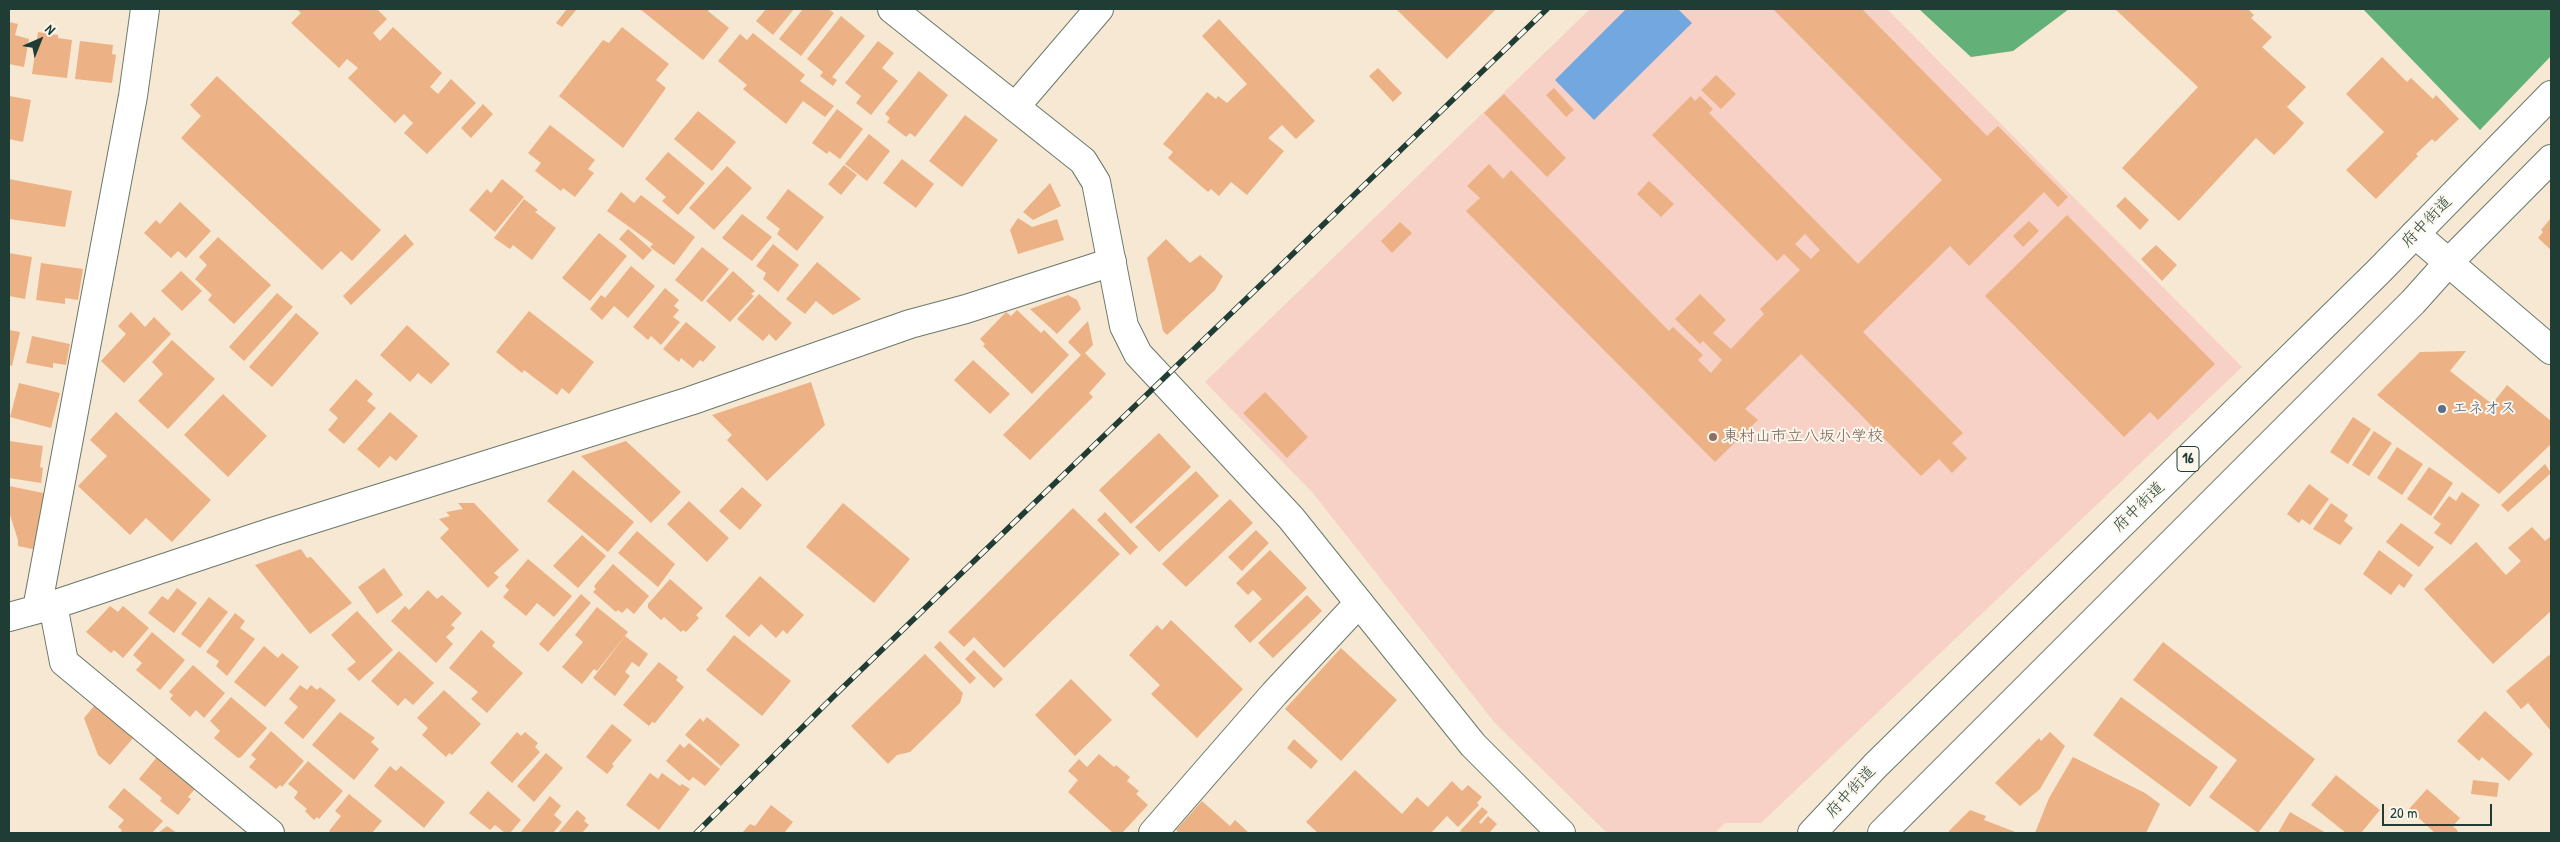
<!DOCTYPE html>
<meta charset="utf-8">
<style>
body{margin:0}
#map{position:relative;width:2560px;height:842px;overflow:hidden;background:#f6e8d2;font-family:"Patrick Hand",sans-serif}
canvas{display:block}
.frame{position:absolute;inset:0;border:10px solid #1f3d34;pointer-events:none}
.north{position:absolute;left:15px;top:15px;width:50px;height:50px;-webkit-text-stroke:4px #fbf7ec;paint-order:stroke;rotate:44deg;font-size:14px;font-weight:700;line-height:20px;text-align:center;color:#1f3d34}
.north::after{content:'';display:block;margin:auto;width:18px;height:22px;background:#1f3d34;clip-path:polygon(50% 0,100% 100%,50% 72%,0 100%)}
.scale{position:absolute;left:2382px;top:804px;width:110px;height:22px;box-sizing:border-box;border:2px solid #1f3d34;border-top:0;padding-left:6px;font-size:15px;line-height:18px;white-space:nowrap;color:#1f3d34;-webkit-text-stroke:4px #fbf7ec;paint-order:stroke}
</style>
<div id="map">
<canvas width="2560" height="842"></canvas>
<div class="frame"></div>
<div class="north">N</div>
<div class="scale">20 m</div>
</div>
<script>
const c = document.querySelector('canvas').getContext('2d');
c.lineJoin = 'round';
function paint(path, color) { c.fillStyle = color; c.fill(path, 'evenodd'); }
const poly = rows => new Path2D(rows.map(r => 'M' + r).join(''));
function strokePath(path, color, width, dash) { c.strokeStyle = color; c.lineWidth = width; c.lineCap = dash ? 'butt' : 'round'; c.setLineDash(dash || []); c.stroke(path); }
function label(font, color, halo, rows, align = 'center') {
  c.font = font + ' "Patrick Hand","Klee One",sans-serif'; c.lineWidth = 4; c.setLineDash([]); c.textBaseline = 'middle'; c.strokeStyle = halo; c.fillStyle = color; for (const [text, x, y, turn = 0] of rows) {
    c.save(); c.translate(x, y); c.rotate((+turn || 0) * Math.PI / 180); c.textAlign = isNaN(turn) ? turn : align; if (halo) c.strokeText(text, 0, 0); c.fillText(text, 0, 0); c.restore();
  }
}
paint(poly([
 [1590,9,1887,9,2242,367,1761,823,1725,823,1715,833,1607,833,1495,723,1312,492,1205,382]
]), '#f7d1c6');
paint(poly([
 [1919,9,2069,9,2013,51,1971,57],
 [2363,9,2551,9,2551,56,2480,130]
]), '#63b079');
paint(poly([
 [1626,9,1678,9,1692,23,1594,120,1555,80]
]), '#72a8df');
paint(poly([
 [296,9,377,9,387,19,373,33,380,41,393,27,442,73,430,87,438,94,451,79,476,103,427,154,404,133,413,123,404,114,395,123,348,78,358,68,347,59,339,68,291,23,301,13],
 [567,9,577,9,562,27,556,23],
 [640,9,710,9,708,11,729,28,703,60],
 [766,9,794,9,773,35,756,21],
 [803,9,828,9,834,13,801,56,779,39],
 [1396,9,1496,9,1447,59],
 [1773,9,1862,9,1987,136,1998,126,2068,197,2058,207,2044,192,1969,266,1950,246,1863,332,1963,433,1952,443,1967,458,1952,473,1939,459,1921,476,1801,354,1745,409,1758,420,1715,462,1466,211,1480,198,1467,186,1489,164,1503,179,1511,170,1669,331,1673,327,1703,355,1698,360,1711,373,1722,360,1703,341,1700,344,1675,319,1700,294,1726,320,1713,333,1731,349,1764,314,1760,309,1800,270,1784,254,1777,261,1652,135,1691,96,1695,101,1700,96,1713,109,1709,113,1858,264,1942,180],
 [1805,234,1820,250,1811,259,1795,244],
 [2115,9,2248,9,2254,15,2251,18,2272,37,2262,47,2306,87,2287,107,2304,123,2288,141,2274,155,2256,138,2179,221,2122,168,2198,87],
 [841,16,865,36,832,77,837,80,833,86,820,76,823,72,807,59],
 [1219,19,1315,121,1296,139,1282,125,1268,138,1284,151,1247,195,1231,182,1219,196,1211,189,1208,192,1168,158,1173,152,1163,144,1207,92,1216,99,1218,96,1227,103,1247,84,1202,36],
 [9,22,18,24,15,35,29,39,24,67,9,64],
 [622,27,669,64,656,80,666,88,623,148,559,96,603,40,609,43],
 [38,32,58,35,58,38,72,40,67,78,32,74],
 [753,33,805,75,800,81,834,106,825,117,803,101,786,124,743,89,747,85,718,61,740,34,747,40],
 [80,41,113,45,112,54,116,55,112,83,75,79],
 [878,41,894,53,882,68,898,81,871,115,856,103,861,96,845,83],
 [2382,57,2407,82,2411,78,2433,99,2436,95,2459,119,2435,142,2432,139,2416,154,2418,156,2376,199,2346,170,2384,132,2346,94],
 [1378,68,1402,93,1393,102,1369,76],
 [919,71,948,95,915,137,910,133,906,137,887,122,890,118,885,114],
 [1716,75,1736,94,1721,109,1701,90],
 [217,76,381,230,352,261,341,251,322,270,181,138,201,116,190,105],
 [1554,88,1574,110,1566,117,1546,95],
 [1504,94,1566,158,1547,177,1484,113],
 [9,96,31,100,23,142,9,139],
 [483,104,493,114,471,138,461,128],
 [837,109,863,129,840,159,829,151,827,154,812,143],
 [698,111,736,142,712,171,674,139],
 [965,115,998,140,962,187,929,161],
 [550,125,595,160,588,169,594,173,575,197,563,188,561,191,535,171,541,163,528,153],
 [869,134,890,151,867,181,845,164],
 [668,152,705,183,678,215,662,201,666,197,645,179],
 [902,159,934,184,916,208,883,183],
 [844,165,857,175,841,195,828,184],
 [727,166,752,188,714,230,689,208],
 [9,179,72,191,65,227,9,219],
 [502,179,524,197,495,232,469,210,487,189,491,193],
 [1649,181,1674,204,1661,217,1637,194],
 [1050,183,1061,206,1033,220,1023,212],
 [788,189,824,217,797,251,777,234,780,229,766,218],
 [621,192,634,203,641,195,695,237,674,265,650,247,653,244,607,211],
 [2125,197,2149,220,2140,230,2116,206],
 [524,199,538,210,535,212,556,228,532,260,513,245,510,249,494,238],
 [180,202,211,231,186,258,178,251,171,258,144,233,156,220,160,224],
 [742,214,772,237,752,261,722,238],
 [2067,215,2215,364,2158,420,2150,412,2124,437,1985,296],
 [1018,218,1032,227,1057,219,1064,240,1018,254,1010,230],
 [2551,218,2551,250,2538,238,2543,232,2541,230],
 [2029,221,2039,231,2023,247,2013,236],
 [1400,222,1412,233,1392,253,1381,241],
 [628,229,652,250,643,260,619,239],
 [599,233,627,256,590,301,562,278],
 [405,234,414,244,351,305,343,296],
 [218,237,271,285,234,324,208,300,212,295,195,279,207,265,199,257],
 [1166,239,1190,263,1200,255,1223,276,1215,290,1167,335,1163,331,1147,258],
 [773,244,799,265,778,292,763,279,766,273,756,266],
 [2156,245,2177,265,2162,281,2141,259],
 [702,247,729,269,702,302,675,280],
 [9,253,32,257,25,299,9,296],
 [817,262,861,299,833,315,816,301,805,314,786,299],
 [41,263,83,269,78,300,65,298,65,304,36,300],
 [631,266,655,286,628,318,614,306,602,320,590,309,601,295,605,298],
 [181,271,202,291,182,311,161,291],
 [733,271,755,291,751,294,754,296,730,322,706,301],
 [665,288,679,300,674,306,679,310,673,317,680,322,661,345,651,336,648,340,633,327],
 [277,293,293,307,244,361,229,347],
 [759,294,792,323,776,341,769,334,763,341,737,319],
 [1068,295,1077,300,1081,309,1057,334,1030,309],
 [1017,310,1041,333,1044,330,1069,355,1032,394,983,346,985,344,980,339,1006,312,1011,316],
 [529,311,594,362,569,394,562,388,557,395,524,370,522,373,496,352],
 [131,312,145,327,154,317,171,334,124,383,101,361,126,334,118,326],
 [296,313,319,333,272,387,249,367],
 [1088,321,1093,345,1085,353,1106,374,1089,393,1093,397,1030,460,1003,435,1081,355,1068,342],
 [686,322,716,347,703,362,700,360,693,368,681,358,679,362,663,349],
 [407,325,450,364,431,384,418,373,410,382,380,355],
 [9,330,20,332,12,366,9,365],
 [32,336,70,344,66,365,53,363,53,368,26,363],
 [172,340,215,379,168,429,138,401,163,374,152,362],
 [2466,351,2450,371,2492,404,2507,385,2551,421,2551,444,2499,494,2377,395,2420,352],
 [973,360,1010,394,990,414,954,380],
 [356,379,373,394,367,401,376,408,344,444,328,430,338,418,329,410],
 [811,382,825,425,767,481,727,440,732,435,712,415],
 [19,383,60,393,51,428,10,417],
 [1265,392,1308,437,1287,458,1243,413],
 [223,394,267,436,228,477,184,435],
 [116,412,211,500,172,542,146,518,130,535,78,486,107,456,90,440],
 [390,412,418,436,396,461,390,456,379,468,357,449],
 [2353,417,2371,429,2348,464,2330,452],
 [2374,431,2392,443,2369,476,2352,465],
 [1159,433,1191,467,1131,524,1099,490],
 [9,441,43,446,40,467,43,468,41,483,9,478],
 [626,441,681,492,651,523,581,456],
 [2397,447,2423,464,2402,495,2377,478],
 [2545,464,2551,473,2508,512,2501,505],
 [2429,467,2453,483,2431,516,2407,499],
 [573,470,634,522,608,552,547,501],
 [1196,471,1219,496,1159,552,1135,527],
 [2309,484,2329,499,2310,525,2302,519,2299,523,2287,514],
 [9,486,48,494,37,550,18,546,18,540,9,512],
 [742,487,762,505,740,530,719,511],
 [2462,492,2480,505,2451,545,2434,533,2441,524,2433,518,2449,496,2456,501],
 [1230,499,1253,523,1186,587,1162,564],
 [689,501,729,538,707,562,667,524],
 [458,503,474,503,519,550,494,573,499,577,488,588,440,538,449,529,439,519,450,516,446,512,463,509],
 [843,503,910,559,874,603,806,547],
 [2331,503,2348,515,2344,521,2353,528,2340,545,2313,529],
 [1073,508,1120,554,1004,668,974,637,964,647,948,632],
 [1105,512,1138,547,1130,555,1097,520],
 [2401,523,2434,547,2419,567,2386,542],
 [2532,527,2545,541,2550,537,2551,539,2551,611,2493,664,2424,589,2476,542,2506,575,2521,561,2508,548],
 [1256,530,1269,543,1242,571,1228,557],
 [637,531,675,564,658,587,618,553],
 [582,535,606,556,578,588,553,566],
 [301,549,307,558,311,557,352,603,310,634,255,565],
 [1270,550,1307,588,1250,643,1234,626,1262,599,1253,590,1248,595,1236,583],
 [2379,550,2413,575,2404,588,2399,584,2391,595,2363,574],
 [528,559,572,596,554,617,537,603,526,616,503,597,509,590,505,586],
 [613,564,649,596,634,614,627,608,622,613,618,610,616,612,593,592,596,589,594,586],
 [384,568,403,595,377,614,358,587],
 [760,576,804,615,787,634,783,630,776,638,761,624,749,637,725,616],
 [670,579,703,608,696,615,699,618,686,632,683,630,681,632,664,617,661,620,648,608,648,604],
 [177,588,197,603,174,633,148,613,162,596,168,600],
 [428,590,437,599,442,595,462,613,451,625,455,628,446,637,453,644,436,663,391,621,405,606,409,610],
 [581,594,591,603,548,652,539,644],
 [1307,595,1322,611,1273,658,1258,643],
 [209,597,228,612,200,648,181,634],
 [110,606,118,612,123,606,149,628,123,658,114,650,111,653,86,632],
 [597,607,628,632,597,671,594,669,582,684,562,667,583,642,575,635],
 [357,611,393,650,359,681,347,669,356,662,331,635],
 [235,613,245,621,240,628,255,639,227,676,216,666,219,661,206,652],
 [1171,620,1243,689,1197,738,1151,694,1160,685,1129,655,1157,625,1162,630],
 [481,630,495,642,492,646,523,673,487,713,471,699,478,692,449,668],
 [152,632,185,660,160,690,136,670,142,663,133,655],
 [734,635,791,681,762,716,706,670],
 [625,636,648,654,639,667,632,662,625,672,630,676,615,696,593,678],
 [940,641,976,678,970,684,934,647],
 [2163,642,2315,759,2258,833,2209,797,2237,760,2133,680],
 [264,646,278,658,282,653,299,667,265,707,234,682],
 [1341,648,1397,700,1341,761,1285,709],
 [974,650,1003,679,994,688,965,659],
 [399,651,434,683,413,705,405,698,398,706,371,681],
 [925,654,963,693,960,703,910,752,897,755,888,764,851,726],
 [2549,655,2551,658,2551,731,2528,703,2521,709,2506,691],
 [659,662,678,677,676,680,684,687,655,723,652,722,649,726,623,705],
 [193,665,225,693,204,718,196,710,190,717,170,699,173,695,169,692],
 [1071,679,1112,720,1075,756,1035,715],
 [300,685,307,690,311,685,317,690,320,687,336,700,303,739,284,723,298,707,289,699],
 [444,690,481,724,452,755,449,753,446,757,422,735,428,728,417,718],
 [231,697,267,728,241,757,238,758,214,738,220,731,210,721],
 [2121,697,2218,767,2190,807,2093,735],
 [95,705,134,737,110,765,98,755,84,718],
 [2485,711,2533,754,2509,781,2482,757,2479,761,2457,741],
 [340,712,375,738,371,742,379,749,354,780,312,745],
 [707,717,740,745,721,766,685,735,700,718,703,722],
 [612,724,632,740,612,764,614,766,607,774,586,757],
 [271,731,304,761,282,787,280,785,276,789,249,767,256,759,251,755],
 [517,732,521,736,525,732,538,743,535,747,540,752,512,783,490,763],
 [2050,732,2065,746,2040,789,2020,806,1995,783,2039,738,2041,741],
 [1294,739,1318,761,1311,769,1287,748],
 [689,743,720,769,705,786,693,777,689,781,666,761,680,744,684,748],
 [546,753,563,768,534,802,517,786],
 [1099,754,1114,767,1116,765,1130,777,1127,781,1139,791,1136,794,1148,805,1122,833,1113,833,1068,792,1078,780,1068,771,1079,759,1087,767],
 [157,757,195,789,188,797,191,799,178,815,160,801,162,798,139,779],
 [2073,757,2145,793,2160,804,2146,833,2035,833,2049,798],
 [308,761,343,791,319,819,317,817,314,820,305,811,307,809,294,798,298,792,288,784],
 [390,766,396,771,401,766,445,802,424,828,374,786],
 [1355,770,1402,814,1417,797,1428,807,1452,781,1462,791,1468,785,1482,797,1477,803,1479,805,1458,827,1447,816,1431,833,1318,833,1306,822],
 [650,773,658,779,662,773,680,786,682,784,690,789,659,830,626,805],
 [2336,775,2380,810,2361,833,2346,833,2311,805],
 [2473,780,2499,783,2497,797,2471,794],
 [124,788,163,821,152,833,120,833,122,830,118,827,124,820,108,807],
 [2427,789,2460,818,2453,826,2458,831,2456,833,2435,833,2409,809],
 [488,791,521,820,510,833,505,833,495,825,490,830,469,813],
 [349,794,382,821,372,833,331,833,329,831,341,816,335,811],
 [550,796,561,806,554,815,562,822,553,833,520,833],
 [1202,801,1230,826,1235,820,1249,833,1179,833,1176,830],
 [771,805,793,822,784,833,742,833,750,824,755,826],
 [1482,807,1488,812,1479,822,1481,824,1488,816,1497,824,1489,833,1463,833,1460,831],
 [577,810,586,818,584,821,589,825,582,833,558,833],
 [1970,810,1986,816,1984,820,2018,833,1949,833,1949,831],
 [2290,812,2326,833,2278,833],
 [167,826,177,833,158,833]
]), '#ecb285');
const minor = poly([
 [53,605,64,662,270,833],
 [37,609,133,96,145,9],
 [9,617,53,605,272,532,690,401,910,324,966,309,1112,262],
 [1153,833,1274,694,1359,603]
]);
const tertiary = poly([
 [892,9,1083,161,1096,182,1124,326,1138,354,1291,518,1473,745,1561,833],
 [1015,107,1099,9],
 [2415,234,2551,350]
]);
const primary = poly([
 [1812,833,1875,766,2378,272,2551,95],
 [1882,833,2413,302,2448,263,2551,159]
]);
strokePath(minor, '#6a796b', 30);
strokePath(tertiary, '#6a796b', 30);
strokePath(primary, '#6a796b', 30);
strokePath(minor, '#fff', 28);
strokePath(tertiary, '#fff', 28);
strokePath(primary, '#fff', 28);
const rail = poly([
 [696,833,835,695,1547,9]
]);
strokePath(rail, '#1f3d34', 5.5);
strokePath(rail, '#fbf7ec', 4, [11]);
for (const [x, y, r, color] of [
 [2442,409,5,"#5c6f8a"],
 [1713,437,5,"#8d6e63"]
]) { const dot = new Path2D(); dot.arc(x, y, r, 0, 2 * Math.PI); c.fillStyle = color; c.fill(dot); strokePath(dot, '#fbf7ec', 2); }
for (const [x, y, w] of [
 [2188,459,22]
]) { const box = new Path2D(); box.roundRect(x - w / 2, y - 12.5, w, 25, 4); c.fillStyle = '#fbf7ec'; c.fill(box); strokePath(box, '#1f3d34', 1); }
label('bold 15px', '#1f3d34', null, [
 ["16",2188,459]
]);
label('16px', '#1f3d34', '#fbf7ec', [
 ["府中街道",2427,222,-46],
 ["府中街道",2139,507,-44],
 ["府中街道",1851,792,-47]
]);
label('16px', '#4e5e75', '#fbf7ec', [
 ["エネオス",2452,409]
], 'left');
label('16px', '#785e54', '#fbf7ec', [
 ["東村山市立八坂小学校",1723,437]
], 'left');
</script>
